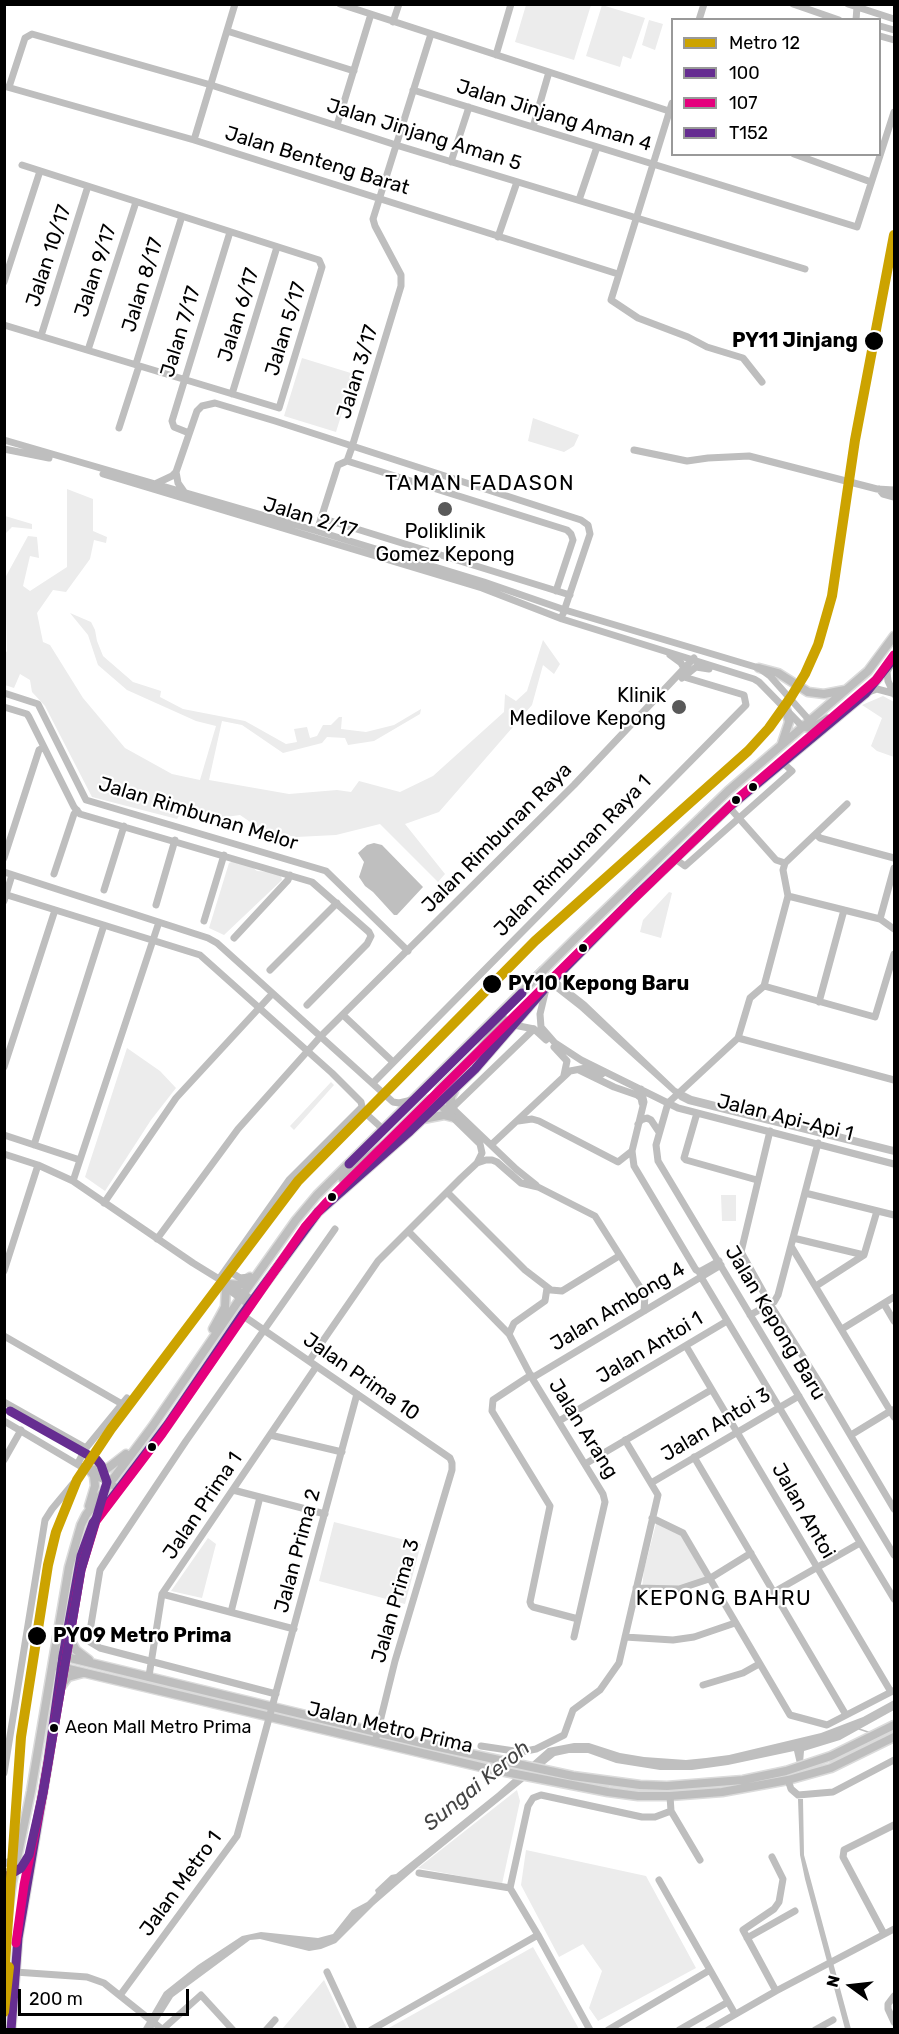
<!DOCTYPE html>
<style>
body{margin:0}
#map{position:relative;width:899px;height:2034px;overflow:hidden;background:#fff;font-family:Rubik,sans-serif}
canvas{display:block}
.frame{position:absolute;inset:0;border:6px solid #000;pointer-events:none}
.legend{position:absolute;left:671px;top:18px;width:210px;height:138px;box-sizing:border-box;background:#fff;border:2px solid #999;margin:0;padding:8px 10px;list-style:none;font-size:18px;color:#000}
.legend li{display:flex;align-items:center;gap:12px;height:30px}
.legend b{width:30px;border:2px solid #999}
.north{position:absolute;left:821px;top:1956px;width:60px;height:60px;-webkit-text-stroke:4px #fff;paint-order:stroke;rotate:285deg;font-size:16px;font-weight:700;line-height:24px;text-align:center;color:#000}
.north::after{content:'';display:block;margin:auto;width:21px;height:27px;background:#000;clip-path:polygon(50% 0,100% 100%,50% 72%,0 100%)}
.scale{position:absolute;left:18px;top:1989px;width:171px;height:27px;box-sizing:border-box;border:3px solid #000;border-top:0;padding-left:8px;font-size:18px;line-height:21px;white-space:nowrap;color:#000;-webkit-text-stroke:4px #fff;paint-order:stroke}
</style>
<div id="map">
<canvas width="899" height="2034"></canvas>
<div class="frame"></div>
<ul class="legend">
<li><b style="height:8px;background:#cca300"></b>Metro 12</li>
<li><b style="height:8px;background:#662d91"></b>100</li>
<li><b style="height:8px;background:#e5007d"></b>107</li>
<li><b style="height:8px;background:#662d91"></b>T152</li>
</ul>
<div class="north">N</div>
<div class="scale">200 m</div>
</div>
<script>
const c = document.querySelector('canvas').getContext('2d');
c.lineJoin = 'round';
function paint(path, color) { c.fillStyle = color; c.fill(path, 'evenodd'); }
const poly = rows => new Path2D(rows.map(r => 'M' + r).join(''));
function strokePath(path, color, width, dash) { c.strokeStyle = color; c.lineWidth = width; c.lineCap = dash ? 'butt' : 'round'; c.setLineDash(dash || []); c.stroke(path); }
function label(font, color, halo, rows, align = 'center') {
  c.font = font + ' Rubik,sans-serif'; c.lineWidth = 4.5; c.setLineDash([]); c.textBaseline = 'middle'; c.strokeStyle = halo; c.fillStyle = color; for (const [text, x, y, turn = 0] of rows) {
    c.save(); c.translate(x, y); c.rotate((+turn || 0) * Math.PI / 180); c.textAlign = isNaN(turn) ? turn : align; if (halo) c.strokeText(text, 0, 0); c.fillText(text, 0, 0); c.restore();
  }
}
paint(poly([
 [526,5,591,5,574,60,515,42],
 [602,5,645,18,631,59,623,56,620,67,586,56],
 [649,20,663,24,655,50,642,45],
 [302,358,354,374,336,432,284,416],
 [533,418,579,435,574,446,564,452,528,441],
 [67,489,93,499,93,531,107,537,106,543,94,540,90,559,66,592,53,590,37,613,43,642,50,645,83,698,125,748,172,774,200,780,216,726,196,721,127,690,98,665,88,635,70,613,91,622,95,630,97,641,103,656,133,682,161,691,160,697,183,709,245,721,286,744,297,742,294,729,307,727,310,738,317,736,323,725,331,725,339,717,342,717,341,729,366,732,394,725,421,709,420,714,374,741,348,745,345,738,327,737,322,743,283,753,242,725,222,721,209,780,289,794,337,790,351,792,359,781,400,792,433,776,504,712,505,694,516,701,527,691,543,640,560,664,554,674,543,665,532,705,439,812,405,824,445,874,438,882,380,824,336,835,296,837,262,830,240,815,219,818,183,809,177,819,92,797,45,706,32,692,30,680,20,674,14,688,5,685,5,654,7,651,5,578,28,536,37,537,39,558,30,556,23,586,30,591,67,567],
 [5,516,32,524,32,529,12,527,5,534],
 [883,696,894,702,894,757,877,751,871,746,882,718,862,705],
 [234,861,252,867,257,871,270,872,281,876,282,880,224,935,209,928,229,863],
 [669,892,672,893,661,938,640,932,643,920],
 [127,1048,160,1071,176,1088,151,1120,105,1191,85,1177],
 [331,1082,334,1085,294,1130,290,1126],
 [721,1195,736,1195,736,1221,722,1221],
 [657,1520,683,1533,709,1579,679,1589,642,1588,644,1570],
 [334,1522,421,1544,405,1604,319,1581],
 [208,1538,216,1544,202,1598,171,1591],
 [517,1790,520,1801,502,1884,418,1868],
 [526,1850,646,1876,696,1968,598,2021,589,2008,602,1971,583,1944,559,1957,521,1885],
 [533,1947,579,2029,387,2029],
 [324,1980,347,2029,282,2029]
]), '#ececec');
paint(poly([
 [374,843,382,845,423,887,397,915,394,915,373,892,365,886,359,877,364,862,358,853,367,845],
 [540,966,586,1002,676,1088,692,1096,894,1147,894,1155,688,1104,680,1100,579,1009,533,973],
 [894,1700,894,1710,840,1740,804,1751,803,1763,797,1764,794,1751,728,1765,692,1770,660,1770,616,1763,588,1753,569,1753,555,1756,419,1866,374,1905,336,1943,321,1949,309,1951,260,1939,250,1940,173,1997,153,2029,142,2030,164,1992,198,1965,242,1936,261,1932,318,1938,333,1934,352,1910,367,1902,376,1893,375,1890,391,1875,396,1874,497,1793,548,1748,574,1743,589,1743,620,1753,644,1757,686,1760,706,1758,729,1755,821,1733,863,1717],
 [798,1799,803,1799,804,1855,851,2029,845,2029,805,1879,800,1855]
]), '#bfbfbf');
strokePath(poly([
 [859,1729,871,1733]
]), '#bfbfbf', 1.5);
const major = poly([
 [759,668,778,673,808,692,824,694,845,690],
 [803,727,812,728,827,719],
 [782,743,789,722,786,709],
 [437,1101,437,1094,440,1089,480,1050,503,1019],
 [452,1108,451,1097,454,1091],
 [423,1119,444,1115,452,1117],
 [342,1178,387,1142,429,1100,437,1097,444,1099],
 [229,1284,240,1285,250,1277],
 [213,1329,225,1307,226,1288],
 [89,1506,95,1486,94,1476,90,1470,108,1468,126,1454],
 [70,1630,72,1643,76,1650,89,1660],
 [58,1655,434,1746,573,1776,640,1785,667,1786,743,1780,786,1771,831,1756,894,1725],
 [56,1666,485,1768,608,1792,638,1796,670,1796,722,1792,788,1780,831,1768,894,1737],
 [60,1688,68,1677,83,1673],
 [4,1941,12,1883,31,1791,69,1567,81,1525,86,1515,152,1427,244,1293,296,1220,317,1195,575,939,728,791,868,671,894,636],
 [11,2030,18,1938,48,1762,63,1656,81,1556,93,1523,168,1424,242,1315,318,1212,410,1131,475,1069,547,986,638,894,729,807,866,693,894,658]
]);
strokePath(major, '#dbdbdb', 11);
strokePath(poly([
 [340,4,672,112],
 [793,4,839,20],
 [848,4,894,19],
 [699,20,704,4],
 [856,20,857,7],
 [393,22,399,4],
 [880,26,894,30],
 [227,31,354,71],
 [880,36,894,40],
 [496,55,511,4],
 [7,87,194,140,618,274],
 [9,87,25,38,32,34,211,85,396,145,805,269],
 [413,90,857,227,894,112],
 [672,103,611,300,638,318,688,337,707,347,743,358,762,382],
 [337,125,371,14],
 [533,127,549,72],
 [194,140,235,4],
 [794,154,871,182],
 [451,162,469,107],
 [579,200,597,147],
 [498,237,517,182],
 [4,282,40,171],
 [4,325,279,408,322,267,319,260,22,165],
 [41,336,88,186],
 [88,350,136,202],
 [136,364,182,216],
 [232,394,277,247],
 [119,428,139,366],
 [189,433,174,427,172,421,230,232],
 [4,440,317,531,484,582,565,610,759,668,770,676,810,721],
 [4,449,49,458],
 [634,450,687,461,708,458,749,456,877,489,894,490],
 [347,461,567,530,571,534,573,540,556,591],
 [103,474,482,588,562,619,754,679,759,682,803,727],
 [155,484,172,476,176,472],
 [879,489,883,494,894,497],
 [185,493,178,483,176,472,197,411,202,406,215,403,275,421,581,520,588,525,590,534,563,614],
 [321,518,570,595],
 [317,531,338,465,347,461,352,447,401,286,401,275,375,226,373,219,431,34],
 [670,655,681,663,685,670],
 [890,666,887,672,888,681,894,694],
 [682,678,696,667,709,669],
 [4,693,38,704,86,800,326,871,408,951],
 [866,693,877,689,892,693],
 [4,707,27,714,29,717,74,807,80,814,312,882,369,932,371,936,367,944,307,1005],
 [729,807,776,860,785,863,783,870,788,896,764,986],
 [816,834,820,838,894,858],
 [4,858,39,750,44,747],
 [674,858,685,866,792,771,782,762],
 [785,863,847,804],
 [4,872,208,938,217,943,393,1102,399,1103,412,1100],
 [54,874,74,814,77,810],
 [104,890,124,826],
 [4,894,200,955,332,1073,361,1102,363,1111,384,1130],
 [788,896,880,919,894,929],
 [4,901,12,875],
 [156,905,175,840],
 [880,919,894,868],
 [204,921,224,855],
 [234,938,288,880,290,875],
 [270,970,337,903],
 [764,986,750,998,738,1038,668,1103,656,1145,658,1161,894,1555],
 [764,986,875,1017,894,954],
 [546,989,540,1014,541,1027,555,1043,581,1060,678,1108,894,1164],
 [819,1002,844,910],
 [343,1015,393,1062],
 [514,1025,534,1029,546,1040],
 [738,1038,894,1080],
 [554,1047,567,1061,564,1075],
 [4,1067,55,910],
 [579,1070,614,1087,637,1095,641,1098,642,1103],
 [373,1083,746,705,744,695,684,677],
 [641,1089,644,1102,632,1151,634,1166,696,1270,701,1272],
 [439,1104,480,1144,482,1153,477,1163],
 [449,1105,516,1169,536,1185],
 [452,1108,534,1029],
 [697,1113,684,1158,686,1160,757,1180],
 [518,1121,532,1119,539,1121,618,1162,632,1151],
 [638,1124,641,1120,647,1118,651,1120,659,1132],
 [770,1131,741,1252,770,1304,819,1382,894,1509],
 [4,1135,80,1160],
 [34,1145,104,925],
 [491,1145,570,1071,586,1068,602,1074],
 [4,1154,38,1165,73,1181,193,1263,253,1300],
 [73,1181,159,922],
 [447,1192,525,1270,551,1290,562,1291,619,1256],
 [805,1193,894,1215],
 [104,1203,176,1098,272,994],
 [408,1231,509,1334,532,1378,603,1494,605,1502,574,1637],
 [793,1238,864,1255],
 [157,1239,238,1129,321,1036,574,785,694,658],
 [791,1246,894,1417],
 [233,1261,231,1267,232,1273,240,1278,249,1277],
 [4,1271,38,1165],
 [699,1272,719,1261],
 [701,1277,894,1599],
 [219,1279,289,1180,362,1107],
 [224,1286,249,1305],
 [816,1286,864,1255,877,1211],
 [884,1304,894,1321],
 [242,1315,450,1458,452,1463,452,1470,395,1661,375,1742],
 [750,1315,774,1302,778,1295,818,1143],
 [842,1329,894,1297],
 [509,1334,514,1323,545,1301,547,1288],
 [4,1336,122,1404],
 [686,1346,891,1692],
 [309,1361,378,1261,461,1178,477,1163,486,1160,492,1160,497,1162,521,1183,538,1187,595,1216,645,1295,644,1311],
 [531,1375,493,1400,492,1411,550,1506,530,1602,531,1605,533,1607,578,1619],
 [532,1378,721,1265],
 [4,1402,86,1448],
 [4,1421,119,1489],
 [559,1421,727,1321],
 [270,1435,342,1452],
 [851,1435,892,1410],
 [694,1457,846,1715],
 [4,1460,21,1430],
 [78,1463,86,1448,127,1398],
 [585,1464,711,1390],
 [651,1483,799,1396],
 [233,1490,325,1514],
 [652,1518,683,1533,790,1715,827,1725,893,1691],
 [636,1588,679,1589,709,1579,751,1553],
 [774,1592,860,1543],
 [162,1594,294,1629],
 [231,1612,260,1497],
 [625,1637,673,1640,694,1637,735,1623],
 [149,1676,162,1594,316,1367],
 [703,1685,743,1673,759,1664],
 [276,1694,100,1648,90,1642,89,1637,100,1570,186,1441,335,1229],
 [481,1746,521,1752,536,1749,564,1735,573,1710,600,1690,619,1663,658,1495,625,1440],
 [4,1773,45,1520,52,1509,86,1468],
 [788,1780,791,1789,798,1795,833,1792,894,1760],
 [670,1796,671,1811,700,1860],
 [772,1857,783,1879,779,1902,774,1909,743,1930,776,1991],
 [4,1864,12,1860,17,1852],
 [4,1871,9,1873,12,1881],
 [419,1873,510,1888],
 [659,1880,735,2014],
 [884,1934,843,1857,844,1850,894,1825],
 [747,1938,795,1911],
 [15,1972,87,1977,104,1983,163,2030],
 [327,1972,354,2030],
 [121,1994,237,1836,357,1394],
 [894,1996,888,2004,888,2009,894,2022],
 [163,2029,201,1995,233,2030],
 [266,2030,275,2020],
 [371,2030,538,1935],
 [590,2030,538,1935,510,1888,528,1806,533,1798,541,1795,642,1817,655,1817,671,1811],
 [608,2030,710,1970],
 [679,2030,728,2002],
 [708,2030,776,1991,894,1929],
 [815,2030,833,2020]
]), '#bebebe', 7);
strokePath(major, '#bebebe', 8);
strokePath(poly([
 [349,1164,522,993],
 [11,2030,18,1938,48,1762,63,1656,81,1556,93,1523,168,1424,242,1315,318,1212,410,1131,475,1069,547,986,638,894,729,807,866,693,894,658]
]), '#662d91', 9);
strokePath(poly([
 [16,1943,24,1885,43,1793,81,1570,96,1521,162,1434,305,1227,326,1203,583,948,736,800,876,680,894,655]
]), '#e5007d', 9);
strokePath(poly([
 [9,1875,21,1868,29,1855,43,1793,81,1570,107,1482,101,1465,97,1460,10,1411]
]), '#662d91', 9);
strokePath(poly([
 [4,1977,21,1737,48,1565,56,1532,77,1480,111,1429,298,1181,535,941,748,751,769,728,791,697,805,674,818,645,832,596,855,440,894,235],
 [4,2012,9,1967]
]), '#cca300', 10);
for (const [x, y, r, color] of [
 [874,341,10,"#000"],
 [445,509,8,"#595959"],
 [679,707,8,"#595959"],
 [753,787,5,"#000"],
 [736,800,5,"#000"],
 [583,948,5,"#000"],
 [492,984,10,"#000"],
 [332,1197,5,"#000"],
 [152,1447,5,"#000"],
 [37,1636,10,"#000"],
 [54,1728,5,"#000"]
]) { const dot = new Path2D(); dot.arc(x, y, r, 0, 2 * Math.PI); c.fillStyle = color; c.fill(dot); strokePath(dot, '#fff', 2); }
label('18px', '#000', '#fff', [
 ["Aeon Mall Metro Prima",65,1728]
], 'left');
label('20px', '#000', '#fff', [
 ["Jalan Jinjang Aman 4",554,116,17],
 ["Jalan Jinjang Aman 5",424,135,17],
 ["Jalan Benteng Barat",317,161,17],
 ["Jalan 10/17",49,256,-72],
 ["Jalan 9/17",96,271,-72],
 ["Jalan 8/17",143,285,-73],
 ["Jalan 6/17",239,315,-73],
 ["Jalan 5/17",286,329,-73],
 ["Jalan 7/17",181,332,-73],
 ["Jalan 3/17",358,372,-73],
 ["Jalan 2/17",310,518,17],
 ["Jalan Rimbunan Melor",198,814,17],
 ["Jalan Rimbunan Raya",497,838,-45],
 ["Jalan Rimbunan Raya 1",573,856,-46],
 ["Jalan Api-Api 1",785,1118,14],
 ["Jalan Ambong 4",618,1307,-31],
 ["Jalan Kepong Baru",775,1323,59],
 ["Jalan Antoi 1",650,1348,-31],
 ["Jalan Prima 10",361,1377,35],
 ["Jalan Antoi 3",716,1425,-31],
 ["Jalan Arang",583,1429,58],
 ["Jalan Prima 1",203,1506,-56],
 ["Jalan Antoi",803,1511,60],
 ["Jalan Prima 2",298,1551,-75],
 ["Jalan Prima 3",396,1601,-74],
 ["Jalan Metro Prima",390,1728,13],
 ["Jalan Metro 1",181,1884,-54]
]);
label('bold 20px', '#000', '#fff', [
 ["PY11 Jinjang",858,341,"right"],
 ["PY10 Kepong Baru",508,984],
 ["PY09 Metro Prima",53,1636]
], 'left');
label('20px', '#000', '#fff', [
 ["Poliklinik",445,532],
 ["Gomez Kepong",445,555],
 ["Klinik",666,696,"right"],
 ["Medilove Kepong",666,719,"right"]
]);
c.letterSpacing = '1.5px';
label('21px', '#000', '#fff', [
 ["TAMAN FADASON",480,484],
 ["KEPONG BAHRU",724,1599]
]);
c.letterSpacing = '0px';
label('italic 21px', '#444', '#fff', [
 ["Sungai Keroh",477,1786,-39]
]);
</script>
